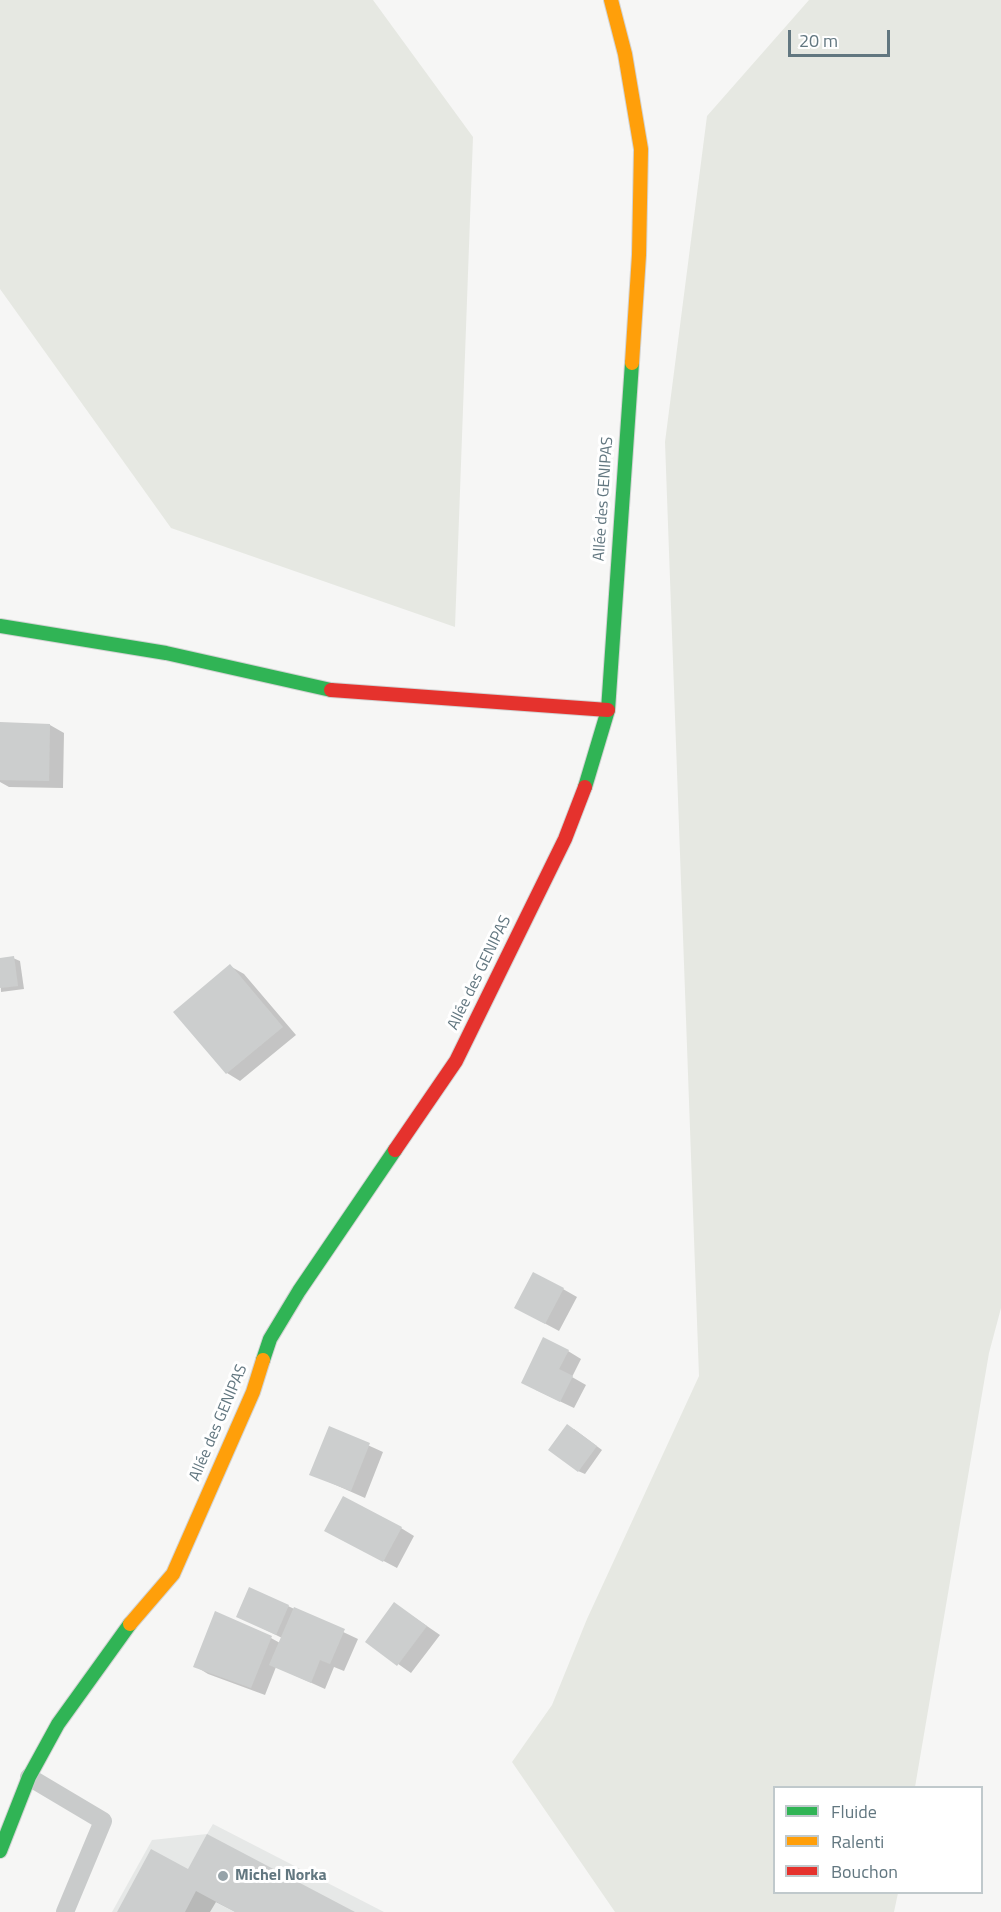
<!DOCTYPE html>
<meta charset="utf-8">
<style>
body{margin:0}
#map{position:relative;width:1001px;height:1912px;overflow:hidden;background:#f6f6f5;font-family:"Titillium Web",sans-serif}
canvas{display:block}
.legend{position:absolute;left:773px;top:1786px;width:210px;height:108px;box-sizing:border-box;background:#fff;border:2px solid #c0c9cc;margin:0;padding:8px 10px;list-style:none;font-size:18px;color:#627780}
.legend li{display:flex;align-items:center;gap:12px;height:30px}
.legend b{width:30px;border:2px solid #c0c9cc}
.scale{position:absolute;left:788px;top:30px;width:102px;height:27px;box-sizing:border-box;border:3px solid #627780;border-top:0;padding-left:8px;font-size:18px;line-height:21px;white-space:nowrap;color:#627780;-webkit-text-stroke:4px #fff;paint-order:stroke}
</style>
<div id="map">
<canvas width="1001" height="1912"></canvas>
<ul class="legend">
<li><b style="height:8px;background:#30b455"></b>Fluide</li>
<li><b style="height:8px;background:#ff9f0a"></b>Ralenti</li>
<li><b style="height:8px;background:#e5322d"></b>Bouchon</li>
</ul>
<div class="scale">20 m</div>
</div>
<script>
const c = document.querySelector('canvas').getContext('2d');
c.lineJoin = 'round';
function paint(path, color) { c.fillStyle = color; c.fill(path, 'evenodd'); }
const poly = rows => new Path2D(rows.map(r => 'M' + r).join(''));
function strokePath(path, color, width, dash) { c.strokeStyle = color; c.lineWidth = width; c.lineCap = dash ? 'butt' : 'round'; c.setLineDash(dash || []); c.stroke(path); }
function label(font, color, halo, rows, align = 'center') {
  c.font = font + ' "Titillium Web",sans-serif'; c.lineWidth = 6; c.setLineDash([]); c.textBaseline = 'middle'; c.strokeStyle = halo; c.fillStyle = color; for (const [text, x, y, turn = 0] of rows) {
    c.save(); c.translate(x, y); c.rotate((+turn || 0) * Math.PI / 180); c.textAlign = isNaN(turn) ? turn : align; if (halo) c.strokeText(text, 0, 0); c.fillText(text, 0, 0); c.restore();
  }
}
paint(poly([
 [213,1824,384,1912,112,1912,152,1840,207,1834]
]), '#e6e8e7');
paint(poly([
 [0,0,373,0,473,137,455,627,171,528,0,289],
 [809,0,1001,0,1001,1308,989,1353,915,1787,774,1788,774,1892,898,1893,894,1912,615,1912,512,1762,552,1705,587,1619,699,1376,665,442,707,116]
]), '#e6e8e2');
paint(poly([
 [0,723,50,725,64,733,63,788,9,787,0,782],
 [13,958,20,961,24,989,1,992,0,960],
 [230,966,244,974,296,1035,240,1081,227,1073],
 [563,1289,577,1297,559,1331,529,1315],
 [568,1351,581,1359,572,1377,586,1385,574,1408,536,1390],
 [330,1428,383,1452,365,1498,311,1474],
 [574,1429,602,1450,585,1474,578,1471],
 [401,1528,414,1536,397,1568,340,1538],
 [395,1604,440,1635,411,1673,367,1642],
 [288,1606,358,1639,344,1671,334,1667,325,1689,276,1667,265,1695,208,1674,195,1666,271,1638,280,1643,282,1638,238,1616],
 [189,1871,352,1912,236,1912,216,1902,210,1912,119,1912]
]), '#0003');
paint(poly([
 [0,722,50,724,49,781,0,780],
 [14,956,18,986,0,988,0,958],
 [230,964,283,1027,226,1074,173,1012],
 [533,1272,564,1288,545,1324,514,1308],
 [543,1337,569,1350,559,1369,573,1376,560,1402,521,1383],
 [567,1424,597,1446,578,1472,548,1450],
 [329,1426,370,1443,351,1491,309,1475],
 [343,1496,402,1527,383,1562,324,1531],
 [249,1587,289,1605,276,1635,236,1617],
 [394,1602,427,1626,397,1666,365,1642],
 [294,1607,345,1629,330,1664,320,1660,311,1683,269,1665],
 [215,1611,272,1636,251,1688,193,1667],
 [207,1834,355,1912,235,1912,196,1891,185,1912,117,1912,151,1849,188,1869]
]), '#cccece');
const fast = poly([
 [0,626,166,653,331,690],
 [585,787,608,710,632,363],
 [263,1360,270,1339,299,1291,395,1150],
 [0,1851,29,1777,58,1724,130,1624]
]);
const slow = poly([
 [611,0,625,54,641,149,639,255,632,363],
 [130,1624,173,1574,253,1392,263,1360]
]);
const jam = poly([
 [331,690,608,710],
 [395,1150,456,1061,565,839,585,787]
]);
strokePath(fast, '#d2d3d3', 16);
strokePath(slow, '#d2d3d3', 16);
strokePath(jam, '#d2d3d3', 16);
strokePath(poly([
 [29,1777,103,1821,65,1912]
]), '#c9cbcb', 18);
strokePath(fast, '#30b455', 14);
strokePath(slow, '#ff9f0a', 14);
strokePath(jam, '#e5322d', 14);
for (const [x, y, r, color] of [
 [223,1876,6,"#96a3a9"]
]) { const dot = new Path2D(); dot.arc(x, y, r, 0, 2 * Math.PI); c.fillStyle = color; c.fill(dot); strokePath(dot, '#fff', 2); }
label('16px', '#627780', '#fff', [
 ["Allée des GENIPAS",604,499,-86],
 ["Allée des GENIPAS",480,973,-64],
 ["Allée des GENIPAS",219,1423,-67]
]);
label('bold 16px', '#627780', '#fff', [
 ["Michel Norka",235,1876]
], 'left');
</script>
